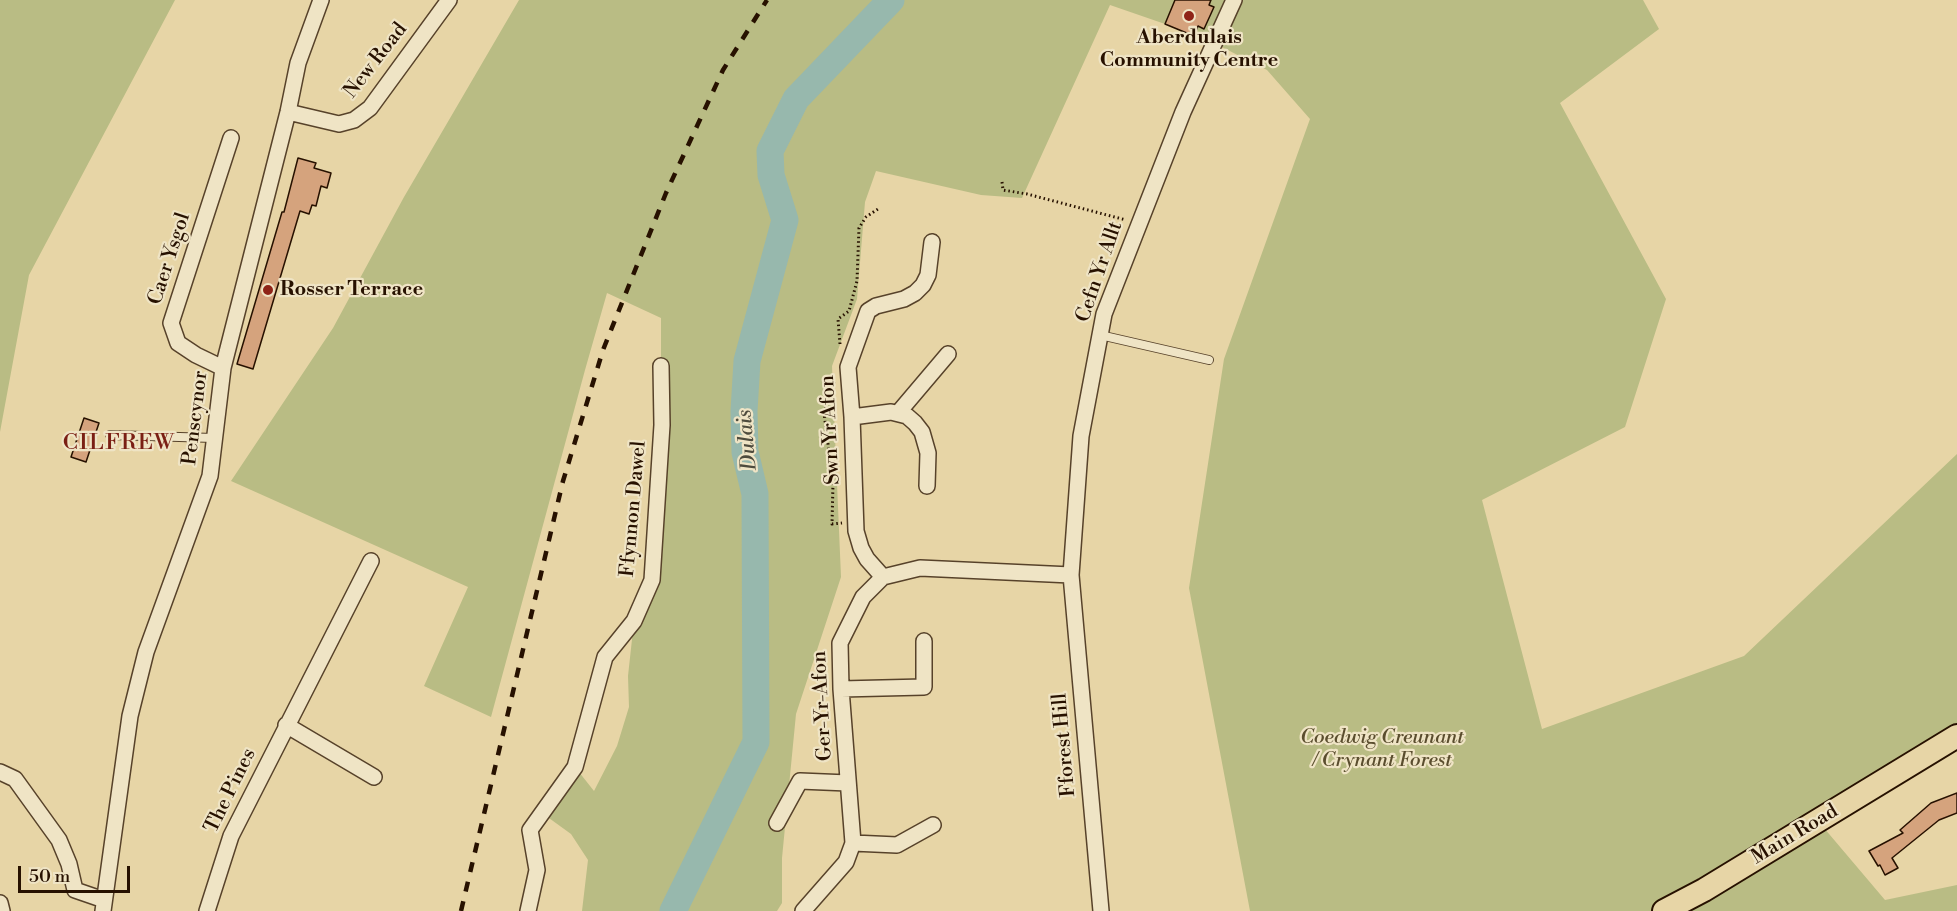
<!DOCTYPE html>
<style>
body{margin:0}
#map{position:relative;width:1957px;height:911px;overflow:hidden;background:#e7d5a6;font-family:"Libre Bodoni",serif}
canvas{display:block}
.scale{position:absolute;left:18px;top:866px;width:112px;height:27px;box-sizing:border-box;border:3px solid #271100;border-top:0;padding-left:8px;font-size:18px;line-height:21px;white-space:nowrap;color:#271100;-webkit-text-stroke:4px #efe4c5;paint-order:stroke}
</style>
<div id="map">
<canvas width="1957" height="911"></canvas>
<div class="scale">50 m</div>
</div>
<script>
const c = document.querySelector('canvas').getContext('2d');
c.lineJoin = 'round';
function paint(path, color) { c.fillStyle = color; c.fill(path, 'evenodd'); }
const poly = rows => new Path2D(rows.map(r => 'M' + r).join(''));
function strokePath(path, color, width, dash) { c.strokeStyle = color; c.lineWidth = width; c.lineCap = dash ? 'butt' : 'round'; c.setLineDash(dash || []); c.stroke(path); }
function label(font, color, halo, rows, align = 'center') {
  c.font = font + ' "Libre Bodoni",serif'; c.lineWidth = 4.5; c.setLineDash([]); c.textBaseline = 'middle'; c.strokeStyle = halo; c.fillStyle = color; for (const [text, x, y, turn = 0] of rows) {
    c.save(); c.translate(x, y); c.rotate((+turn || 0) * Math.PI / 180); c.textAlign = isNaN(turn) ? turn : align; if (halo) c.strokeText(text, 0, 0); c.fillText(text, 0, 0); c.restore();
  }
}
paint(poly([
 [0,0,175,0,29,275,0,432],
 [519,0,1229,0,1210,42,1165,24,1110,5,1022,198,981,195,876,171,865,202,857,299,832,366,841,577,796,714,782,858,782,903,777,911,582,911,588,860,571,834,542,813,575,767,594,791,617,746,629,707,628,676,634,621,652,580,661,366,661,318,607,293,585,370,491,717,424,686,468,587,231,481,333,328,404,197],
 [1240,0,1643,0,1659,29,1560,103,1666,299,1625,427,1482,500,1542,729,1744,656,1957,454,1957,724,1813,815,1885,900,1957,885,1957,911,1250,911,1189,588,1224,359,1310,119,1267,70,1218,45]
]), '#b9bc84');
strokePath(poly([
 [673,911,756,742,755,494,745,452,744,411,747,361,785,220,771,175,770,151,796,99,891,0]
]), '#97b8ad', 27);
const building = poly([
 [1175,0,1211,0,1209,5,1214,7,1204,29,1198,26,1194,36,1165,24,1175,0],
 [298,158,316,163,314,168,331,173,327,188,321,186,316,206,312,205,309,214,300,211,253,369,237,364,282,212,284,212,298,158],
 [84,418,99,423,86,462,71,457,84,418],
 [1957,793,1957,813,1939,820,1892,858,1898,868,1885,875,1880,865,1878,866,1869,851,1903,833,1900,830,1931,803,1957,793]
]);
paint(building, '#d5a37d');
strokePath(building, '#271100', 1.5);
const service = poly([
 [1100,335,1209,360],
 [110,435,214,438]
]);
const minor = poly([
 [288,112,339,124,354,120,370,108,449,0],
 [223,368,196,355,178,343,171,323,231,138],
 [898,413,948,354],
 [852,417,891,412,907,416,915,423,922,432,928,453,927,486],
 [883,577,867,559,861,548,856,531,852,417,848,367,868,311,876,306,904,299,915,293,923,285,928,275,932,242],
 [841,689,924,687,924,641],
 [286,725,374,777],
 [0,772,15,779,59,840,69,864,75,890,104,900],
 [777,823,800,781,848,783],
 [853,843,897,845,933,825],
 [0,903,2,911],
 [103,911,130,716,146,652,210,476,223,368,288,112,298,63,321,0],
 [207,911,231,836,371,561],
 [528,911,537,870,530,830,575,767,605,657,634,621,652,580,662,425,661,366],
 [803,911,846,862,853,843,841,689,840,643,863,597,883,577,920,568,1071,575],
 [1101,911,1071,575,1081,436,1104,314,1183,112,1234,0]
]);
const primary = poly([
 [1664,911,1704,890,1957,736]
]);
strokePath(service, '#57422a', 10);
strokePath(minor, '#57422a', 18);
strokePath(primary, '#271100', 26);
strokePath(poly([
 [1002,182,1003,190,1027,194,1126,220],
 [840,344,838,319,849,311,857,281,859,228,866,217,878,209],
 [834,382,824,413,833,483,832,524,842,523]
]), '#271100', 3, [1.5, 3]);
strokePath(service, '#efe4c5', 8);
strokePath(minor, '#efe4c5', 15);
strokePath(primary, '#e7d5a6', 22);
strokePath(poly([
 [461,911,563,481,603,350,666,193,723,70,767,0]
]), '#271100', 4.5, [10, 10]);
for (const [x, y, r, color] of [
 [1189,16,6,"#8f2418"],
 [268,290,6,"#8f2418"]
]) { const dot = new Path2D(); dot.arc(x, y, r, 0, 2 * Math.PI); c.fillStyle = color; c.fill(dot); strokePath(dot, '#efe4c5', 2); }
label('bold 20px', '#271100', '#efe4c5', [
 ["Aberdulais",1189,38],
 ["Community Centre",1189,61],
 ["Rosser Terrace",280,290,"left"]
]);
label('20px', '#271100', '#efe4c5', [
 ["New Road",376,61,-52],
 ["Caer Ysgol",170,259,-72],
 ["Cefn Yr Allt",1100,272,-71],
 ["Penscynor",196,418,-83],
 ["Swn Yr Afon",831,430,-93],
 ["Ffynnon Dawel",634,509,-85],
 ["Ger-Yr-Afon",823,706,-93],
 ["Fforest Hill",1065,745,-95],
 ["The Pines",231,791,-64],
 ["Main Road",1795,835,-31]
]);
label('italic 20px', '#5a4d2e', '#efe4c5', [
 ["Coedwig Creunant",1382,738],
 ["/ Crynant Forest",1382,761]
]);
label('italic 21px', '#4e4b3d', '#efe4c5', [
 ["Dulais",748,440,-95]
]);
c.letterSpacing = '1.5px';
label('22px', '#7a1f14', '#efe4c5', [
 ["CILFREW",119,444]
]);
c.letterSpacing = '0px';
</script>
